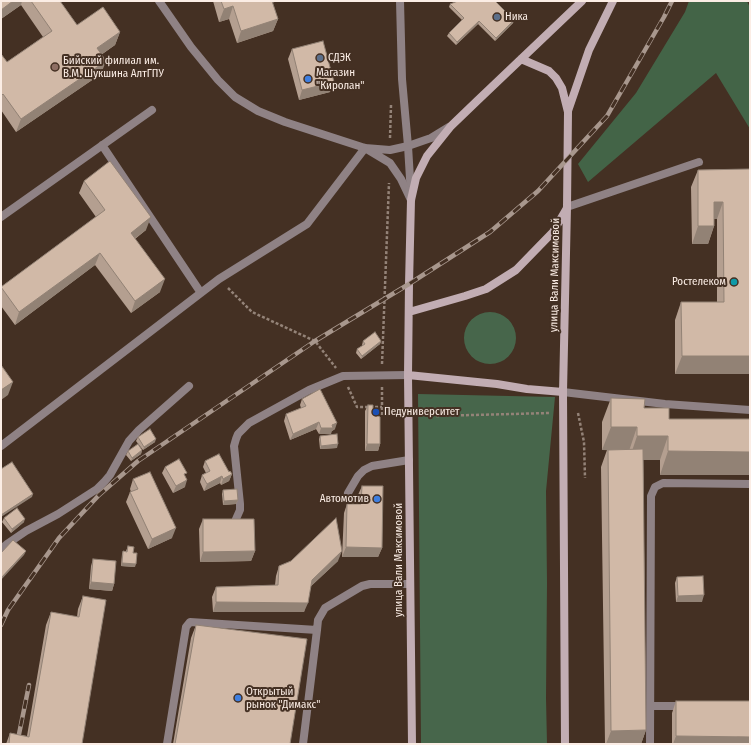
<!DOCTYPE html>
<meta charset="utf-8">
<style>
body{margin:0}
#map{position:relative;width:751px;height:745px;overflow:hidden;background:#443023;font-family:"Fira Sans Condensed",sans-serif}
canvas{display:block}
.frame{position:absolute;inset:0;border:2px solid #fbede5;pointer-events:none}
</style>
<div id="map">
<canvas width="751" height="745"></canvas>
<div class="frame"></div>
</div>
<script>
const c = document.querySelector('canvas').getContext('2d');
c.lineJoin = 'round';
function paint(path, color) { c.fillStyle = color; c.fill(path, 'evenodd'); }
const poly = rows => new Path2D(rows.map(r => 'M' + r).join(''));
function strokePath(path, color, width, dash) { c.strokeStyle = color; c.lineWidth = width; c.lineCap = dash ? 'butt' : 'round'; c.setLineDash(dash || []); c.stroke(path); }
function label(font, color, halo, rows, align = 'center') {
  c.font = font + ' "Fira Sans Condensed",sans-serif'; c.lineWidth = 4; c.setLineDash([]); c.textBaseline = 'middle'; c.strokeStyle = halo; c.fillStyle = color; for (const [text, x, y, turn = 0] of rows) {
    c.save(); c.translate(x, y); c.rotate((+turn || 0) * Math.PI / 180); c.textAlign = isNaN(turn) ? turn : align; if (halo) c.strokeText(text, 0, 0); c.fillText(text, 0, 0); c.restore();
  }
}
paint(poly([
 '464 338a26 26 0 1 1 52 0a26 26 0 1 1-52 0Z',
 [418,394,555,397,546,491,547,583,546,698,547,744,421,744]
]), '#47664b');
paint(poly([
 [689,1,747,1,750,8,750,129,716,73,588,182,578,164,636,93,685,12]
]), '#436447');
strokePath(poly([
 [390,138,391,105],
 [228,288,252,312,315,341,336,368],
 [382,364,389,183],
 [348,387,357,407,382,407],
 [382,387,382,416],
 [578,413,584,442,585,478],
 [436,416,549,413]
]), '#948378', 2.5, [3, 2]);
strokePath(poly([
 [400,1,402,79,408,146,411,195],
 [102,145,201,293],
 [567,207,699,162],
 [1,217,152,110],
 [1,446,219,279,307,224,365,148],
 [348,493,358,476,364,470,372,466,409,460],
 [236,519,240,510,240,504,234,446,236,439,238,434,249,423,309,390,343,376,408,375],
 [1,549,7,544,26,531,58,514,97,489,105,481,110,475,129,441,139,430,189,386],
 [651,706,684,706],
 [167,744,186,627,190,622,317,630],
 [303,744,317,630,318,620,325,608,362,586,370,584,410,584],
 [650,744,651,496,655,487,663,483,750,484]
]), '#8f8285', 8);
strokePath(poly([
 [159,1,191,47,218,80,235,97,258,111,285,122,365,148,390,163,401,179,411,200],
 [365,148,390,150,408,146,431,138,449,127],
 [563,392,665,404,750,410]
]), '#8f8285', 8);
strokePath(poly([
 [521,59,549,71,556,78,562,88,568,112,567,207,563,392,565,744],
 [568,111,589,50,613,1],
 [409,312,465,296,486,289,516,270,553,232,567,208],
 [408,375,497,384,527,389,563,392],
 [412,744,408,375,409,284,411,200,416,178,427,156,451,126,477,101,582,1]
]), '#c2adb3', 8);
const rail = poly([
 [1,625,8,610,59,538,99,495,138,461,315,341,409,284,490,232,538,191,607,116,664,17,672,1],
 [17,744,29,685]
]);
strokePath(rail, '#a8978d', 4.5);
strokePath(rail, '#443023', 3, [9]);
paint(poly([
 [1,1,60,1,77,25,120,32,115,45,101,55,101,74,16,132,1,110,1,54,7,62,43,37,21,5,1,19],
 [213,1,277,1,272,3,278,19,273,31,237,43,229,19,219,22],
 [450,4,514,20,513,23,495,41,478,24,456,45,447,36,449,33,462,20,449,7],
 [292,49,330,92,299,100,288,59],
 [750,169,750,374,675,374,675,320,681,302,717,302,717,219,714,219,714,226,708,244,692,244,691,187,698,170],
 [84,181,146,230,135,239,160,292,131,313,95,265,15,325,1,306,1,287,96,217,79,193],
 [363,341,381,341,380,344,361,359,356,353,357,349,362,346,362,345],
 [611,398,644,408,669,419,750,419,750,475,660,475,660,460,643,460,646,730,641,744,605,744,601,467,607,450,602,450,602,422],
 [302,399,335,429,332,431,319,434,316,429,290,440,284,421,286,414,301,408,300,405],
 [368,405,373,413,380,444,378,451,365,451,365,411],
 [320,436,337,448,320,449,319,439],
 [138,437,155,442,143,450,136,441],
 [142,450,141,454,131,461,126,455,128,451],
 [205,461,232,474,229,481,221,485,220,483,204,491,200,482,202,475,206,473,203,467],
 [165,467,185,477,185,487,173,493,162,473],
 [133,479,172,538,148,549,126,502,130,492,131,492,130,489],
 [362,486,382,548,378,557,342,557,344,513,347,504,358,504,358,495],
 [223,490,238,500,236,504,223,505,222,494],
 [4,518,24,522,11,533,2,522],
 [203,519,255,551,251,561,200,562,199,529],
 [128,546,133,553,135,567,121,566,122,554,123,551,126,551],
 [93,559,114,584,112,591,89,589,91,566],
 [338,561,310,587,304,612,213,612,212,597,216,587,275,585,276,576,279,566],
 [677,577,702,602,676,602,675,583],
 [83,596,82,744,6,744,10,733,27,736,46,625,51,612,77,617,78,609],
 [196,625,290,744,173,744,191,638],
 [676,701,750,744,672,744,672,713]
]), '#b49f90');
paint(poly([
 [13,1,22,1,21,5,1,19,1,10],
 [233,6,229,19,219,22,224,9],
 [278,19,273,31,237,43,241,31],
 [514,20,513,23,495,41,496,38],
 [479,21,478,24,456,45,457,42],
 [120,32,115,45,92,61,97,48],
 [106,61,101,74,16,132,21,119],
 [334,82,330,92,299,100,302,90],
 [714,202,723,202,717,219,707,219],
 [151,217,146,230,126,245,131,233],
 [698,226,714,226,708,244,692,244],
 [100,253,95,265,15,325,19,312],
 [165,279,160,292,131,313,135,301],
 [381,341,380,344,361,359,362,356],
 [682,356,750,356,750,374,675,374],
 [13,382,8,395,1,400,1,390],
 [319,422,316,429,290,440,293,434],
 [337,423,335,429,332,431,331,434,319,434,321,428,332,425],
 [611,427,637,427,629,451,602,450],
 [637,436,668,436,660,460,629,460],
 [156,439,155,442,143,450,144,447],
 [338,444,337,448,320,449,321,446],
 [367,444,380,444,378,451,365,451],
 [142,450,141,454,131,461,132,458],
 [668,451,750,452,750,475,660,475],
 [232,474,229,481,221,485,223,479],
 [222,476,220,483,204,491,207,484],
 [187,480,185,487,173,493,176,486],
 [33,494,32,497,1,517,1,515],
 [238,500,236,504,223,505,224,501],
 [25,519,24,522,11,533,12,529],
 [176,528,172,538,148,549,152,539],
 [346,547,382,548,378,557,342,557],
 [26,551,24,555,1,580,1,578],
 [255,551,251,561,200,562,203,552],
 [342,551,338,561,308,589,312,580],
 [122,563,136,564,135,567,121,566],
 [91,582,114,584,112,591,89,589],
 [704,595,702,602,676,602,678,596],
 [216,602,308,603,304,612,213,612],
 [646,730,641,744,606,744,611,731],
 [676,736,750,737,750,744,673,744]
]), '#928275');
const building = poly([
 [1,1,13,1,1,10,1,1],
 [31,1,60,1,77,25,103,7,120,32,97,48,106,61,21,119,3,94,1,96,1,54,7,62,52,31,31,1],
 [221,1,272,1,278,19,241,31,233,6,224,9,221,1],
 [458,1,495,1,514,20,496,38,479,21,457,42,449,33,464,18,450,4,458,1],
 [323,41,334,82,302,90,292,49,323,41],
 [110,161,151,217,131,233,165,279,135,301,100,253,19,312,1,287,105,210,84,181,110,161],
 [750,169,750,356,682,356,681,302,724,302,723,202,714,202,714,226,698,226,698,170,750,169],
 [375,332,381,341,362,356,357,349,365,344,363,341,375,332],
 [1,365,13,382,1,390,1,365],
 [320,389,337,423,332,425,333,428,321,428,319,422,293,434,286,414,306,406,302,399,320,389],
 [611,398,645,399,644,408,669,408,669,419,750,419,750,452,668,451,668,436,637,436,637,427,611,427,611,398],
 [368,405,373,405,373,413,380,417,380,444,367,444,368,405],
 [150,429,156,439,144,447,138,437,150,429],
 [337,434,338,444,321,446,320,436,337,434],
 [138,444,142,450,132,458,128,451,138,444],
 [643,449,646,730,611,731,608,450,643,449],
 [219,454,229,472,230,471,232,474,223,479,222,476,207,484,202,475,210,471,205,461,219,454],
 [179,459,187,473,184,474,187,480,176,486,165,467,179,459],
 [12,462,33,494,1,515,1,469,12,462],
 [150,472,176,528,152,539,130,492,138,489,133,479,150,472],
 [362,486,383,486,382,548,346,547,347,504,361,504,362,486],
 [237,489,238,500,224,501,223,490,237,489],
 [17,508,25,519,12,529,4,518,17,508],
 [336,518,342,551,312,580,308,603,216,602,216,587,278,585,279,566,291,561,336,518],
 [203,519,254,519,255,551,203,552,203,519],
 [13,540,26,551,1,578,1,553,13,540],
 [128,546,134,547,133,553,137,553,136,564,122,563,123,551,127,552,128,546],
 [93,559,116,561,114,584,91,582,93,559],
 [703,576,704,595,678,596,677,577,703,576],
 [83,596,106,600,82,744,9,744,10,733,29,737,51,612,79,617,83,596],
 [196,625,307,639,290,744,175,744,196,625],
 [676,701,750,701,750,737,676,736,676,701]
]);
paint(building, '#d1b9a7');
strokePath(building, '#928275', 1);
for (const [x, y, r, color] of [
 [497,17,4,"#5c6f8a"],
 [320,58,4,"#5c6f8a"],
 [55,67,4,"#8d6e63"],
 [308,79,4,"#3f7fe0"],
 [734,282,4,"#0f9aa8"],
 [376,412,4,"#1a4fb4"],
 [377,499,4,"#3f7fe0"],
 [238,698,4,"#3f7fe0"]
]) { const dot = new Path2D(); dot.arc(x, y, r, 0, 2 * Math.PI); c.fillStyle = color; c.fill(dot); strokePath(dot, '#443023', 1.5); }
label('11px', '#fbede5', '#443023', [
 ["Ника",505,17],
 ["СДЭК",328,58],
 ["Бийский филиал им.",63,61],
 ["В.М. Шукшина АлтГПУ",63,74],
 ["Магазин",316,73],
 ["\"Киролан\"",316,86],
 ["Ростелеком",726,282,"right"],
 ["Педуниверситет",384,412],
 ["Автомотив",369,499,"right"],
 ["Открытый",246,692],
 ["рынок \"Димакс\"",246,705]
], 'left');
label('11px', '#fbede5', '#443023', [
 ["улица Вали Максимовой",555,275,-89],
 ["улица Вали Максимовой",399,560,-90]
]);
</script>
